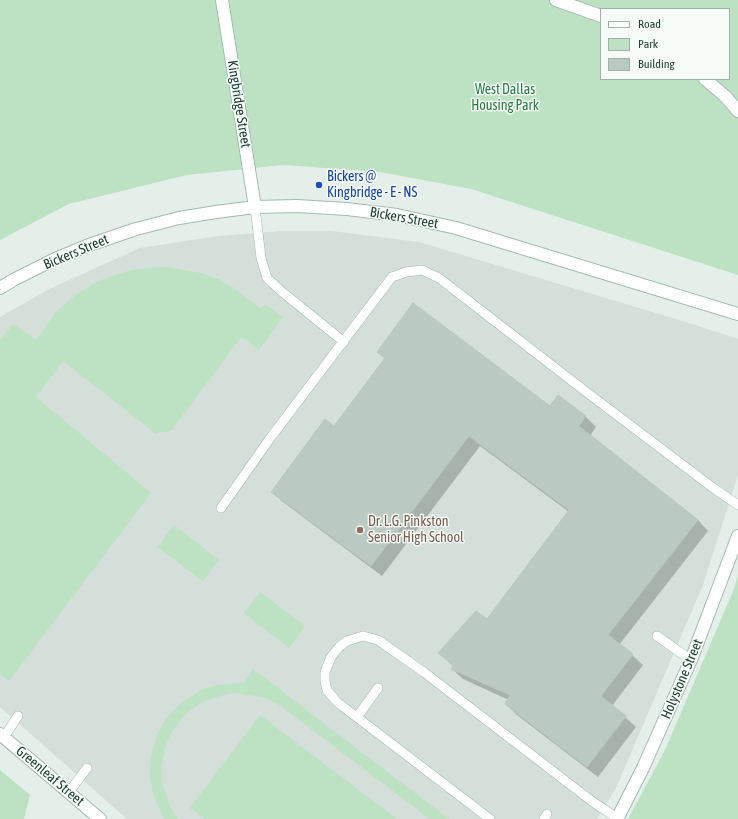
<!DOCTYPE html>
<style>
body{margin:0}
#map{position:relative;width:738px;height:819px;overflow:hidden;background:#e5efe9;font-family:"Asap Condensed",sans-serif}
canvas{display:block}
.legend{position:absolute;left:600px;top:8px;width:130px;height:72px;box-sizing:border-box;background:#f6fbf8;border:1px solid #a1b1ab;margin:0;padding:5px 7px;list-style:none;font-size:12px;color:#224237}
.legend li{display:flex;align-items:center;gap:8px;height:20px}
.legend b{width:20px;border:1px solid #a1b1ab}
</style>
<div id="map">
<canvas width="738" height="819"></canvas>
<ul class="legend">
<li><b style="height:5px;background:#fff"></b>Road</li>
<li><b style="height:11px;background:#bde1c3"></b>Park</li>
<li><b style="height:11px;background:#bacac2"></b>Building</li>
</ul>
</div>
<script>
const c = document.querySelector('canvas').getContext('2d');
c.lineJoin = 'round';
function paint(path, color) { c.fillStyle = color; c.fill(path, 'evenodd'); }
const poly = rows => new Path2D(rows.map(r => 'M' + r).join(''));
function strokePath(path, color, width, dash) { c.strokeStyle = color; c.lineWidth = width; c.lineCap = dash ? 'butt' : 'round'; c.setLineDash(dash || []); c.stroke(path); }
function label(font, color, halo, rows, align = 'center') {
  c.font = font + ' "Asap Condensed",sans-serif'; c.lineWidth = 3; c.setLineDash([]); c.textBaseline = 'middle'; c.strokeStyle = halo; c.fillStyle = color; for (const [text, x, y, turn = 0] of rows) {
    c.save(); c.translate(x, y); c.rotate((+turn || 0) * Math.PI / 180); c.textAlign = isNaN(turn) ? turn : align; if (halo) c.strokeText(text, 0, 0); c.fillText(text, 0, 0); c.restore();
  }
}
paint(poly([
 [280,231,332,231,419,242,689,323,738,339,738,475,703,585,616,788,597,819,127,819,0,707,0,317,49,289,140,248,218,236]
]), '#d3dfd8');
paint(poly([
 [0,0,738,0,738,275,471,189,380,172,283,165,187,175,69,204,0,240],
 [601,9,729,9,729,79,601,79],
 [166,267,201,273,218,279,234,288,261,309,265,304,283,317,259,350,241,337,171,431,155,433,63,361,36,397,151,493,9,681,0,674,0,341,13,324,36,340,56,312,69,300,83,290,98,281,131,270,149,268],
 [174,525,219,560,203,581,157,547],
 [738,575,738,819,628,819,665,750,734,589],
 [260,592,305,626,289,648,244,613],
 [253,669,449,819,430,819,278,704,264,697,233,693,216,697,201,703,189,711,179,722,171,733,165,747,161,770,163,786,170,806,178,819,164,819,153,794,150,776,151,756,157,735,165,720,182,702,203,689,217,685,244,683],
 [260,715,397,819,205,819,190,808],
 [0,770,30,795,24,819,0,819]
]), '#bde1c3');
paint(poly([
 [378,352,550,407,558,396,586,417,596,427,590,436,698,520,708,531,619,645,632,655,643,665,612,706,625,717,636,727,598,777,517,715,506,704,509,700,463,679,452,669,453,666,439,653,487,620,569,512,480,446,382,576,283,502,272,492,335,428,386,359]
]), '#0003');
const building = poly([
 [413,303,550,406,558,395,586,416,579,426,698,520,608,635,633,654,601,696,626,716,587,767,505,704,510,695,451,669,453,665,438,653,476,611,487,619,569,510,469,436,371,566,271,492,325,419,334,426,385,358,377,352,413,303]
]);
paint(building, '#bacac2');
strokePath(building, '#b6c9c0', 1);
const lane = poly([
 [255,207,261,258,267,278,281,291,344,342],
 [221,508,271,437,392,277,406,272,422,270,439,278,585,391,712,487,738,505],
 [657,636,691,660],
 [357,717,378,688],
 [4,737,18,716],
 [69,792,87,768],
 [490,819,337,702,327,690,325,681,325,672,331,657,340,646,347,641,363,636,378,640,425,673,593,802,617,818],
 [544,819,547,814]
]);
const street = poly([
 [556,0,601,16],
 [705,79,725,96,738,111],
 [0,734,100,819],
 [617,819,643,768,691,660,738,536]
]);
const secondary = poly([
 [222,0,255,207],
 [0,288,15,279,55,259,89,245,136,229,179,218,216,212,255,207,297,206,347,209,397,215,456,228,738,314]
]);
strokePath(lane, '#a7b8b0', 10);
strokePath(street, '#a7b8b0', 14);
strokePath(secondary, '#a2bbb0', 14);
strokePath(lane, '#fff', 9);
strokePath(street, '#fff', 12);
strokePath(secondary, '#fff', 12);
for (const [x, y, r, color] of [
 [319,185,4,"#1a4fb4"],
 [360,530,4,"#8d6e63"]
]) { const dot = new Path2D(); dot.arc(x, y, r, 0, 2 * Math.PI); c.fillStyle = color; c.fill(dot); strokePath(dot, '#f6fbf8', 1.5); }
label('14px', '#2a7c42', '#f6fbf8', [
 ["West Dallas",505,90],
 ["Housing Park",505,106]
]);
label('14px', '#224237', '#f6fbf8', [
 ["Kingbridge Street",239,104,81],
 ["Bickers Street",404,218,10],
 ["Bickers Street",76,252,-23],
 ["Holystone Street",682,679,-67],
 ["Greenleaf Street",50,776,40]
]);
label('14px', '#164399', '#f6fbf8', [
 ["Bickers @",327,177],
 ["Kingbridge - E - NS",327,193]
], 'left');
label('14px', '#785e54', '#f6fbf8', [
 ["Dr. L.G. Pinkston",368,522],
 ["Senior High School",368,538]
], 'left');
</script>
